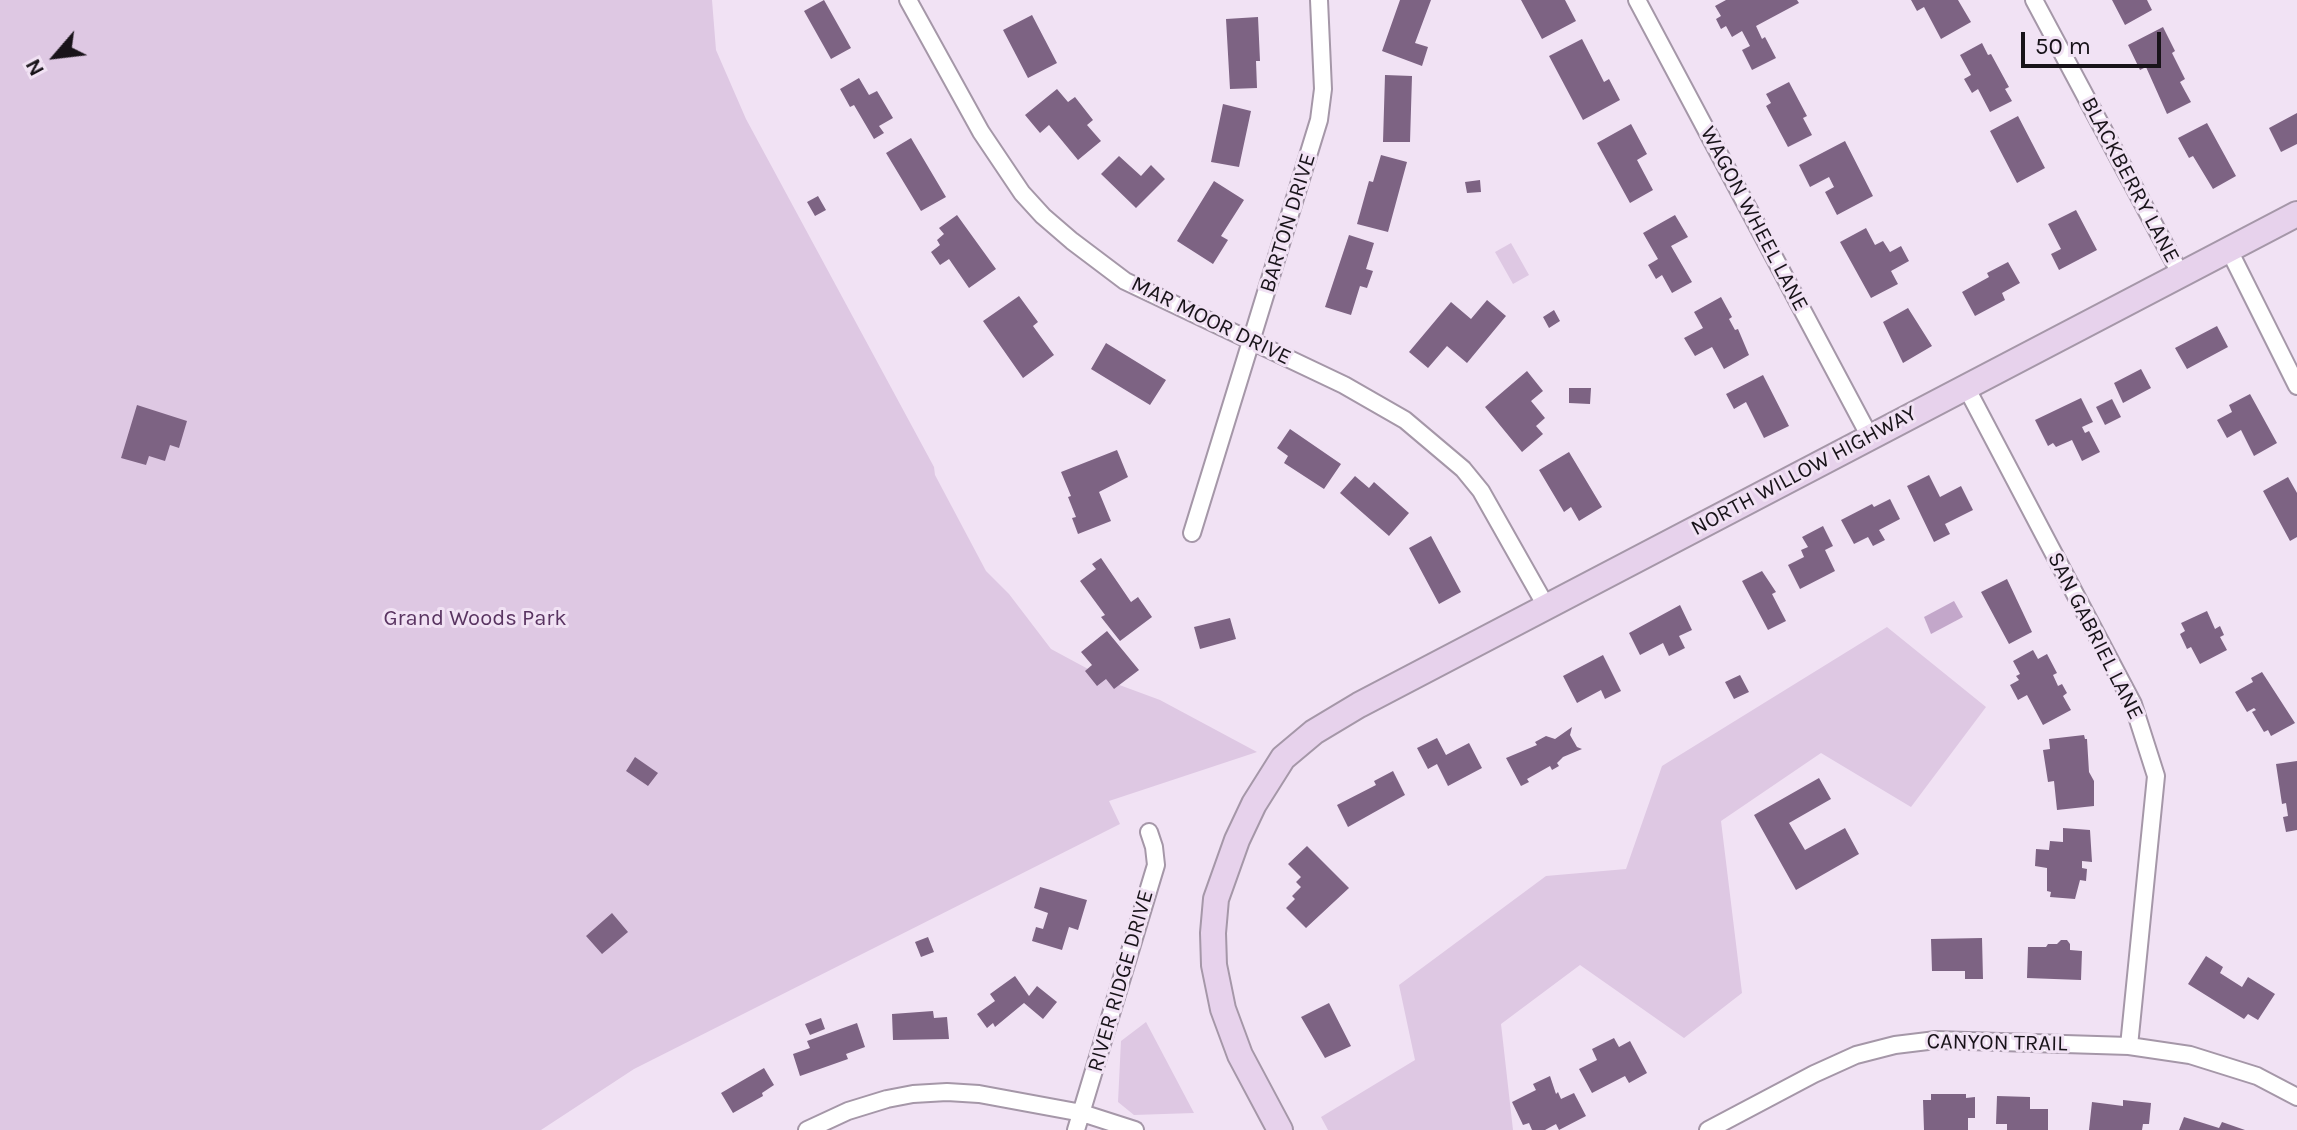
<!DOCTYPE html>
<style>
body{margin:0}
#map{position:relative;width:2297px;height:1130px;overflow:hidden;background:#f1e2f4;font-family:Karla,sans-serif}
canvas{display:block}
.north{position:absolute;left:16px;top:16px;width:80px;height:80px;-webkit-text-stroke:6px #f1e2f4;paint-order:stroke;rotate:242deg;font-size:22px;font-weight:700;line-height:32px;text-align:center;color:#181319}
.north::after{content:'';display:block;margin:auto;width:28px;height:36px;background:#181319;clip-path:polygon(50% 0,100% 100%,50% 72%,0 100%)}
.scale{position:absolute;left:2021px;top:32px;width:140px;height:36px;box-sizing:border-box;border:4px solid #181319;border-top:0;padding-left:10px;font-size:24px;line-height:28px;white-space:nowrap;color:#181319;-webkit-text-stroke:6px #f1e2f4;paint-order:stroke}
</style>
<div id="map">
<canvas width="2297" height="1130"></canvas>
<div class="north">N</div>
<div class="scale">50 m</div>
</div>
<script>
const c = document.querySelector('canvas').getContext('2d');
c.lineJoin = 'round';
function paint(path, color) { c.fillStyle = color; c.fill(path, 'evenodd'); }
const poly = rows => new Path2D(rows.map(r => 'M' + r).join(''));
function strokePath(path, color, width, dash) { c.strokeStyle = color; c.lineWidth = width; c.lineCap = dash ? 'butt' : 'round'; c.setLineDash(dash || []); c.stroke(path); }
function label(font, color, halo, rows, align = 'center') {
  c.font = font + ' Karla,sans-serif'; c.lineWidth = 6; c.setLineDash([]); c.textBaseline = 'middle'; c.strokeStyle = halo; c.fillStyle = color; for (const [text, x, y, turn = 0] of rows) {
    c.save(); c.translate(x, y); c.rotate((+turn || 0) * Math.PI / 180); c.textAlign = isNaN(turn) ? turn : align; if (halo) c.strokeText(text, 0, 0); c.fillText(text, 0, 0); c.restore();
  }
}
paint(poly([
 [0,0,712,0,716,50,746,119,934,467,935,475,986,571,1009,594,1051,649,1114,683,1160,700,1257,752,1109,801,1120,824,634,1069,541,1130,0,1130],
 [1511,243,1529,275,1513,284,1495,252],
 [1887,627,1986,707,1911,807,1821,753,1721,821,1742,993,1684,1038,1580,965,1501,1024,1513,1130,1328,1130,1321,1117,1415,1060,1399,985,1546,876,1626,869,1662,766],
 [1146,1022,1194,1113,1134,1115,1118,1102,1121,1041]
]), '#dec8e3');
paint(poly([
 [1954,601,1963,617,1931,634,1924,617]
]), '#c3a7ca');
paint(poly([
 [824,0,851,48,831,59,804,11],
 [1400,0,1431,0,1415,43,1428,47,1422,66,1382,51],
 [1521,0,1565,0,1576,21,1542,39],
 [1726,0,1797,0,1799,3,1756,26,1762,39,1765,37,1776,58,1752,70,1742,50,1750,46,1742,31,1732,37,1726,26,1721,29,1716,19,1721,16,1715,6],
 [1911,0,1958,0,1971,22,1941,39,1924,7,1917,11],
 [2112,0,2147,0,2152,10,2125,25],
 [1032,15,1057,63,1028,78,1003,30],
 [1258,17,1260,61,1256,61,1257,88,1230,89,1226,19],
 [2163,27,2175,51,2172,53,2185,79,2180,82,2191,102,2167,114,2146,67,2140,70,2128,45],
 [1582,39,1604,82,1609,79,1620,100,1583,120,1549,56],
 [1982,43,1988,55,1991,54,2009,87,2005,89,2012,101,1990,112,1978,89,1972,93,1964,79,1971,75,1960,55],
 [1385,75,1412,76,1410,142,1383,142],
 [859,78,869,95,877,91,893,118,879,126,884,133,874,139,854,105,850,107,840,89],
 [1789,82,1807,116,1803,118,1812,135,1788,147,1766,106,1771,103,1766,94],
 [1057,89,1068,102,1075,97,1093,120,1087,125,1101,141,1078,160,1049,125,1040,133,1025,115],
 [1223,104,1251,111,1239,167,1211,162],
 [2297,113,2297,144,2281,152,2269,128],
 [2018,116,2045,168,2017,183,1990,131],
 [2207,123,2236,176,2213,189,2193,156,2189,158,2178,138],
 [1631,124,1647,154,1637,160,1653,190,1630,203,1597,143],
 [911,138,946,197,921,211,886,153],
 [1845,141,1873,196,1837,215,1825,192,1834,187,1829,177,1810,187,1799,165],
 [1381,155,1407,162,1388,232,1357,224,1369,181,1373,182],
 [1119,156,1141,176,1151,165,1165,179,1136,208,1101,174],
 [1480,180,1481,192,1467,193,1465,182],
 [1214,181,1244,200,1221,236,1228,240,1213,264,1177,241],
 [818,196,826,210,815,216,807,202],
 [2076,210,2097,250,2059,270,2051,254,2061,249,2048,224],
 [957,215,996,269,969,288,949,259,940,265,931,252,940,245,937,240,944,234,939,228],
 [1675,215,1688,237,1671,246,1692,282,1672,293,1662,275,1656,279,1648,265,1658,259,1643,233],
 [1866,228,1875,245,1883,241,1890,252,1901,246,1909,261,1891,271,1898,284,1871,298,1840,242],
 [1349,235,1374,243,1366,269,1373,271,1367,288,1360,286,1351,315,1325,307],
 [2008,262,2020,283,2002,293,2005,300,1975,316,1962,292,1989,277,1987,273],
 [1019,296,1038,322,1033,326,1054,355,1023,378,983,321],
 [1721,297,1732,317,1729,319,1735,330,1738,329,1749,355,1724,369,1712,347,1695,356,1684,338,1703,328,1694,312],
 [1487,300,1506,316,1467,363,1447,346,1428,368,1409,352,1451,302,1471,319],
 [1908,308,1932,346,1903,363,1883,322],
 [1554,310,1560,321,1549,328,1543,317],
 [2217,326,2228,347,2187,369,2175,348],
 [1106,343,1166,380,1150,405,1091,369],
 [2141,369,2151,388,2123,403,2114,383],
 [1527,371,1543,391,1531,401,1545,418,1536,426,1543,434,1522,452,1485,407],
 [1763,375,1789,426,1764,438,1746,402,1734,409,1726,394],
 [1569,388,1591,388,1590,404,1569,403],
 [2250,394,2277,443,2254,456,2241,430,2227,438,2217,420,2232,412,2229,405],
 [2081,398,2093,422,2082,427,2085,433,2089,431,2100,452,2082,461,2072,440,2056,447,2053,443,2048,446,2035,420],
 [2112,399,2121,417,2105,425,2096,407],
 [137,405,187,421,179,448,170,445,165,461,149,456,146,465,121,458],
 [1290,429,1341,464,1324,489,1284,463,1288,456,1277,448],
 [1117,450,1128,477,1099,492,1111,521,1078,534,1072,518,1076,517,1068,497,1071,496,1061,472],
 [1569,452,1602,507,1579,521,1571,507,1564,512,1539,470],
 [1929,475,1940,497,1961,486,1973,510,1945,524,1950,534,1934,542,1907,486],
 [1355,476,1369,488,1374,482,1409,513,1389,536,1340,493],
 [2288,477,2297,493,2297,537,2290,541,2263,491],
 [1890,499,1900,519,1879,530,1885,540,1873,546,1868,537,1854,544,1841,520,1872,504,1874,507],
 [1823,526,1833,546,1825,550,1835,571,1800,589,1788,565,1804,557,1801,550,1808,547,1802,537],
 [1431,536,1461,592,1439,604,1409,548],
 [1101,558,1131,602,1138,597,1152,617,1120,641,1101,617,1105,615,1080,581,1096,569,1092,564],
 [1762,571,1776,592,1772,594,1786,621,1768,630,1742,581],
 [2007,579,2032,632,2009,644,1981,592],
 [1680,605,1692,630,1679,636,1685,648,1669,656,1663,643,1640,655,1629,633],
 [2207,611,2215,629,2220,626,2224,635,2220,637,2227,650,2200,664,2191,647,2187,649,2180,634,2185,631,2181,623],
 [1230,618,1236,639,1200,649,1194,627],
 [1107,631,1139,670,1114,689,1106,679,1097,686,1085,671,1092,665,1081,652],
 [2033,650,2038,659,2047,654,2057,673,2053,675,2058,686,2062,684,2067,693,2063,696,2071,710,2043,725,2027,695,2018,700,2010,685,2019,680,2016,676,2020,674,2013,661],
 [1603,655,1621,691,1605,699,1601,690,1577,703,1563,676],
 [2262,672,2295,723,2271,736,2268,730,2264,732,2252,712,2256,710,2254,708,2247,712,2235,692,2253,682,2251,678],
 [1740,675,1749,692,1734,699,1725,682],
 [1572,727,1570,735,1577,747,1582,749,1563,757,1557,763,1559,766,1552,770,1550,766,1527,779,1529,782,1521,786,1506,758,1537,745,1535,742,1546,736,1555,739],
 [2084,735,2085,739,2087,739,2089,772,2094,781,2094,806,2057,810,2054,781,2048,782,2043,750,2050,749,2049,739],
 [1437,738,1446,755,1469,743,1482,768,1448,786,1437,764,1428,769,1417,748],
 [635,757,658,773,648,786,626,771],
 [2297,761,2297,830,2286,832,2283,817,2288,816,2286,803,2282,804,2276,764],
 [1393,771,1405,795,1348,827,1337,805,1376,785,1374,781],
 [1819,778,1831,799,1789,823,1805,850,1845,828,1859,854,1796,890,1754,815],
 [2063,828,2090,830,2092,862,2082,861,2082,868,2087,869,2086,881,2080,880,2075,899,2050,897,2051,892,2047,891,2047,868,2035,866,2036,849,2049,850,2050,841,2063,842],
 [1307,846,1349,888,1306,928,1286,908,1295,899,1292,896,1301,887,1296,882,1301,877,1288,864],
 [1040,887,1087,900,1078,930,1069,927,1062,950,1032,941,1036,927,1043,929,1048,913,1034,908],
 [612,913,628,932,602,954,586,936],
 [928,937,934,952,921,957,915,942],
 [1982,938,1983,979,1965,979,1965,971,1932,971,1931,939],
 [2061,940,2067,940,2070,944,2070,950,2082,951,2081,980,2027,978,2028,947,2046,947,2048,944,2057,944],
 [2206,956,2223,967,2220,973,2242,987,2248,977,2275,994,2258,1020,2248,1014,2244,1019,2188,984],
 [1015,976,1029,996,1037,986,1057,1002,1043,1019,1024,1003,995,1027,993,1023,987,1028,977,1014,995,1001,990,994],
 [1329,1003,1351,1046,1325,1058,1301,1017],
 [933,1011,934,1018,947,1017,949,1039,893,1040,892,1014],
 [821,1018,825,1029,810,1035,805,1024],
 [857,1023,865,1047,846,1054,848,1059,800,1076,793,1054,810,1048,807,1041],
 [1614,1038,1619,1047,1630,1041,1647,1073,1629,1083,1625,1076,1592,1093,1579,1069,1597,1060,1592,1049],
 [764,1068,774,1085,762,1093,763,1096,733,1113,721,1093],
 [1550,1076,1556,1094,1558,1092,1561,1099,1574,1093,1586,1116,1559,1130,1556,1124,1545,1130,1532,1130,1529,1123,1523,1125,1512,1102,1536,1090,1533,1084],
 [1931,1094,1966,1094,1966,1098,1975,1097,1975,1118,1968,1118,1968,1130,1924,1130,1923,1100,1931,1100],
 [1997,1096,2030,1097,2030,1109,2048,1109,2048,1130,2007,1130,2007,1124,1996,1124],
 [2123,1100,2151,1103,2149,1124,2143,1124,2142,1130,2089,1130,2092,1102,2123,1106],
 [2184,1117,2219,1128,2222,1122,2245,1130,2179,1130]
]), '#7d6383');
const street = poly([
 [908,0,981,132,1022,193,1043,216,1072,241,1125,281,1344,385,1405,420,1463,469,1481,491,1546,606],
 [1637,0,1870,437],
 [2034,0,2181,275],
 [2229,250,2297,386],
 [1966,387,2133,704,2156,776,2129,1046],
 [1192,533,1319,120,1323,89,1319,0],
 [807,1130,848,1111,887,1099,913,1094,947,1092,979,1094,1082,1113,1135,1130],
 [1076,1130,1156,865,1154,847,1149,832],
 [1708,1130,1814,1074,1856,1055,1895,1045,1936,1040,2129,1046,2190,1055,2257,1076,2297,1097]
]);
const secondary = poly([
 [1280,1130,1240,1055,1223,1009,1214,965,1213,933,1216,899,1237,840,1254,804,1283,758,1314,732,1359,705,2297,214]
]);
strokePath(street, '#a597a8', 20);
strokePath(secondary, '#a597a8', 28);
strokePath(street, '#fff', 16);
strokePath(secondary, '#e7d2ec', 24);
label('22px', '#181319', '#f1e2f4', [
 ["BLACKBERRY LANE",2130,180,62],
 ["WAGON WHEEL LANE",1754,219,62],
 ["BARTON DRIVE",1288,223,-73],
 ["MAR MOOR DRIVE",1211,321,26],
 ["NORTH WILLOW HIGHWAY",1804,471,-28],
 ["SAN GABRIEL LANE",2095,636,63],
 ["RIVER RIDGE DRIVE",1121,981,-74],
 ["CANYON TRAIL",1997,1043,1]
]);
label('22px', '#593461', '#f1e2f4', [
 ["Grand Woods Park",475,619]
]);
</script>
